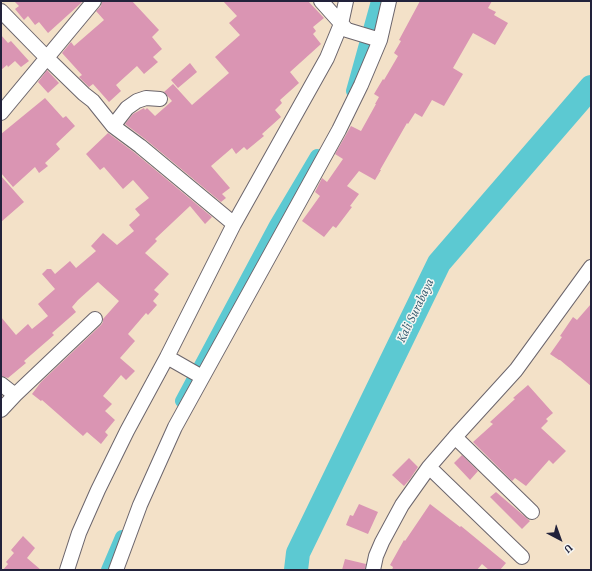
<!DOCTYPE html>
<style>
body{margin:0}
#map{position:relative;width:592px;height:571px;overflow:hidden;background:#f3e1c8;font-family:Alegreya,serif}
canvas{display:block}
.frame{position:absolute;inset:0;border:2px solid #22223b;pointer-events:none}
.north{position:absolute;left:540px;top:519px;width:40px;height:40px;-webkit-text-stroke:3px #f6f6f2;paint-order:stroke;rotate:139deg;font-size:11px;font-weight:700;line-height:16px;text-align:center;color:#22223b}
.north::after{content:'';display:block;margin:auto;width:14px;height:18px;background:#22223b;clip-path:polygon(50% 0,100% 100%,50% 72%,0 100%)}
</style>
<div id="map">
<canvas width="592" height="571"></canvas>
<div class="frame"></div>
<div class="north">U</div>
</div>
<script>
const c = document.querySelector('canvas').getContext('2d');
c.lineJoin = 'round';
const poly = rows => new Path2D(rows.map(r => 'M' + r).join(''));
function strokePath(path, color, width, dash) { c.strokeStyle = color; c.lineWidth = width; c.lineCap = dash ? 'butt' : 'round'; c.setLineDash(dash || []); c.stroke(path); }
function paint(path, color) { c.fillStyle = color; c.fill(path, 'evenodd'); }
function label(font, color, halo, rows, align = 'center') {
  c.font = font + ' Alegreya,serif'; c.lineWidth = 3; c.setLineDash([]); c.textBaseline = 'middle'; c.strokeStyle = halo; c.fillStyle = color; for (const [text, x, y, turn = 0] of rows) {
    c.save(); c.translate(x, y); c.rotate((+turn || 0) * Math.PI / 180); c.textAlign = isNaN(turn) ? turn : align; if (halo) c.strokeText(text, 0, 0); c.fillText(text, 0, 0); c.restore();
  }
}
strokePath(poly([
 [353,91,378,1],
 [182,401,276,225,317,156],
 [108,570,122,537]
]), '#5cc9d2', 14);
strokePath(poly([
 [296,570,298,553,439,263,591,87]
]), '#5cc9d2', 24);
paint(poly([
 [14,1,83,1,79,5,48,33,39,22,35,25,28,16,24,20,15,9,19,6],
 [102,1,132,1,159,30,152,37,162,49,153,57,158,62,144,74,137,66,116,85,121,91,109,102,93,84,89,87,79,77,82,75,62,53,71,42,74,46,104,20,96,11,101,6],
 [223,1,308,1,324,18,313,27,316,31,313,34,321,44,290,72,299,83,280,100,282,103,275,110,281,117,262,134,264,136,247,150,244,147,236,154,232,148,211,166,230,188,222,194,226,198,221,202,145,139,125,124,133,114,144,108,145,110,147,108,155,116,172,101,164,92,173,84,192,105,229,73,215,57,240,35,229,23,237,16],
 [420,1,492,1,488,8,496,12,494,15,508,23,495,45,473,33,453,68,463,74,444,106,432,100,422,117,415,113,408,124,407,123,380,170,381,170,375,180,359,171,347,186,359,194,350,206,352,207,336,228,333,226,324,237,302,221,320,196,315,192,322,178,327,182,343,159,335,154,351,126,361,131,376,104,375,104,379,97,374,94,383,79,384,80,398,56,394,53,401,41,399,40],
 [1,35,8,43,11,41,29,61,21,67,15,61,8,67,7,65,1,70],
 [190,63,197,72,178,88,171,80],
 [47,70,59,83,48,93,38,82],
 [45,98,63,118,66,116,75,126,56,144,60,149,45,163,48,166,39,173,35,167,13,187,1,173,1,134],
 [108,133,135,153,212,217,205,224,190,206,155,239,157,241,145,253,169,274,154,290,159,294,153,301,157,305,148,315,146,313,128,334,135,341,120,358,135,371,126,380,121,375,103,396,112,404,105,411,115,420,105,432,108,435,101,444,87,432,83,436,42,400,41,401,32,394,41,382,101,325,103,322,103,319,119,301,98,282,78,300,72,307,76,312,52,333,54,335,24,361,26,363,8,378,1,376,1,317,16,335,28,324,32,329,48,316,38,304,55,289,42,274,47,269,51,269,55,274,70,261,76,268,96,251,91,246,103,233,117,245,134,231,129,225,140,215,135,209,149,198,133,180,123,189,104,167,100,170,86,154],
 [1,176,24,202,1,222],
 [591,304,591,386,560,360,559,360,550,354,562,337,560,336,573,317,577,320],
 [528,385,553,413,546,419,548,421,541,428,566,451,553,464,549,460,526,486,515,478,512,481,473,442,493,424,490,422,515,399,513,398],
 [462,455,478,471,470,480,454,463],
 [409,458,418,467,410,479,404,486,392,475],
 [496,492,530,521,522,529,490,497],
 [359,504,378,512,368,534,346,525,350,515,353,516],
 [430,504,460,527,461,526,506,563,500,570,489,570,482,564,477,570,392,570,393,567,390,565,404,540,405,541],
 [23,536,35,548,27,558,41,570,3,570,8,564,6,562,14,553,11,550],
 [345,559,366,564,365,570,342,570]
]), '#da95b3');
const minor = poly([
 [321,1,347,30,380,40],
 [1,11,47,58,84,94,93,101,113,126,140,146,234,224],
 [1,113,94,1],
 [113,126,127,108,137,101,146,98,160,99],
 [167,357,202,377],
 [1,384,15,395],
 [1,410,15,395,95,319],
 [455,437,532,512],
 [429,467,522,557],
 [67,570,79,533,98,490,127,431,167,357,234,224,327,58,341,24,346,1],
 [116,570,140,505,175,427,339,130,361,85,380,40,389,1],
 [373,570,376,556,382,542,402,505,429,467,455,437,516,370,591,267]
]);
strokePath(minor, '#6b656c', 16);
strokePath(minor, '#fff', 14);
label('italic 13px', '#365c70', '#f6f6f2', [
 ["Kali Surabaya",416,311,-64]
]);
</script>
